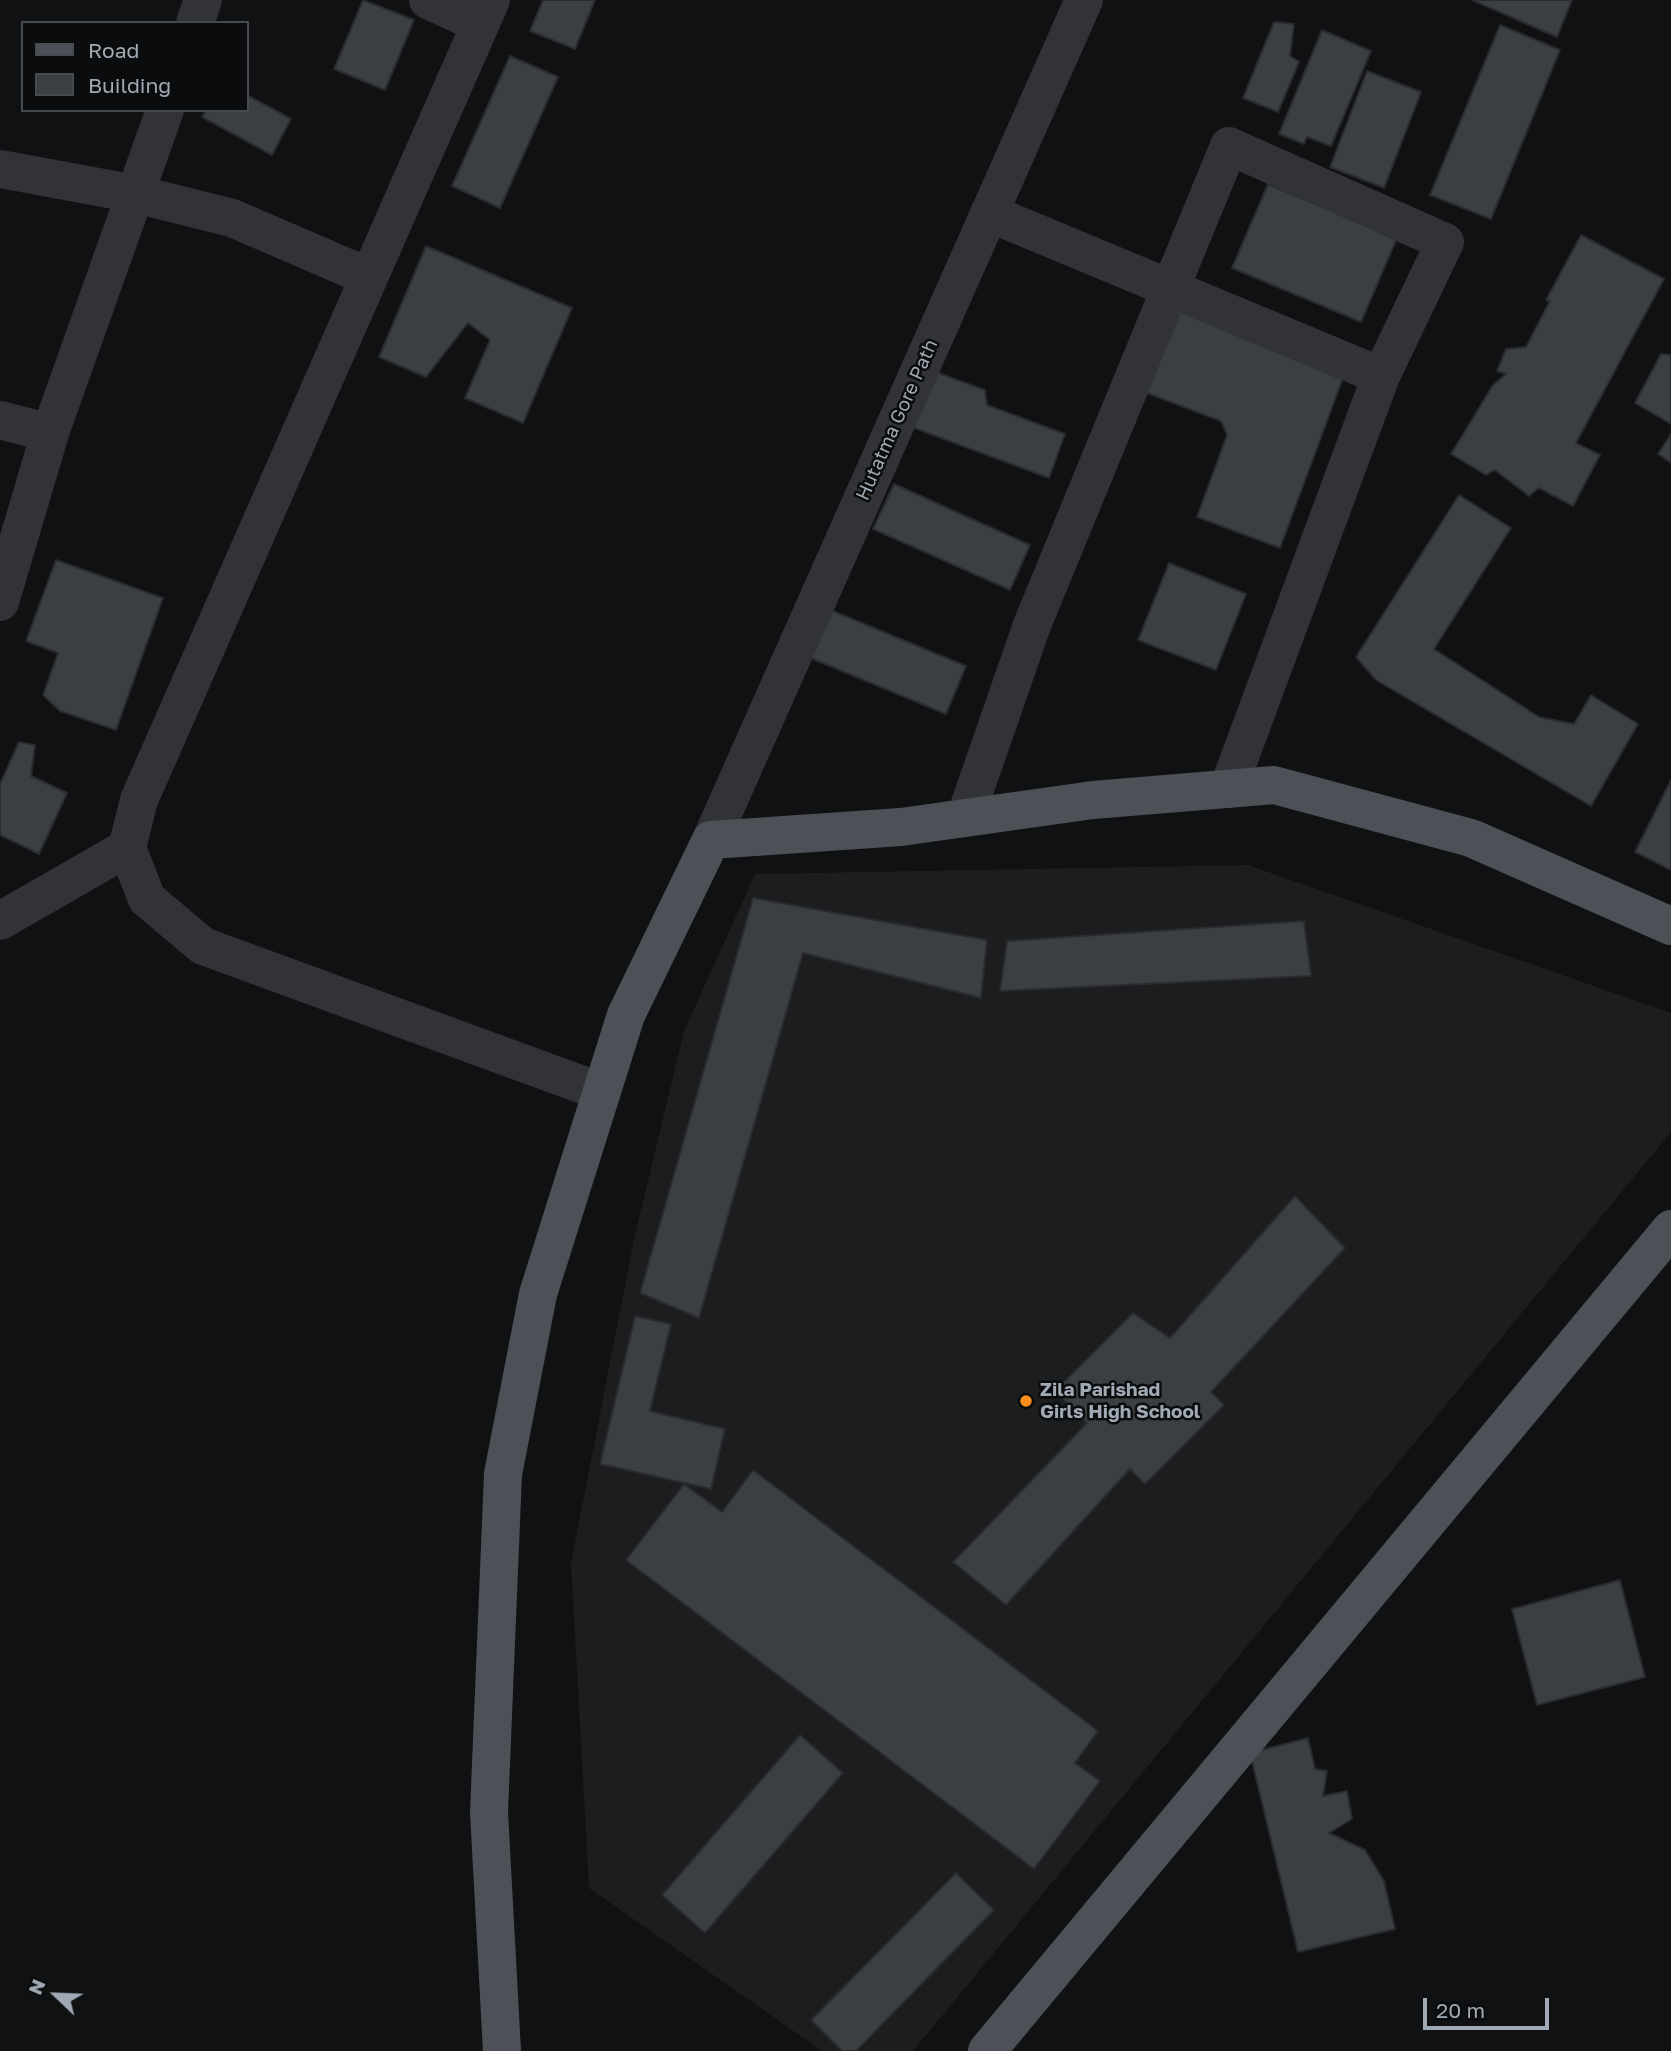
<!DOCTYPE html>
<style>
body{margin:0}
#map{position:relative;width:1671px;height:2051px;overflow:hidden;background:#101112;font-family:"Golos Text",sans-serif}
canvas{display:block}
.legend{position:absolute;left:21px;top:21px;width:228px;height:91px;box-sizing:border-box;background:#0b0c0d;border:2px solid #474b50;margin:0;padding:9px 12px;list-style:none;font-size:21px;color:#a0aab4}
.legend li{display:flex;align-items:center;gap:14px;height:35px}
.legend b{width:35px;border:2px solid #474b50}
.north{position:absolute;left:21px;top:1960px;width:70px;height:70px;-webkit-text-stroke:5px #0b0c0d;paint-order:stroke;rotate:293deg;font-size:19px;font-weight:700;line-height:28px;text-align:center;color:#a0aab4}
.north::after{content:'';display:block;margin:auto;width:24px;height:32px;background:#a0aab4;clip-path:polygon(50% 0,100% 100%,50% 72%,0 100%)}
.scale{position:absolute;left:1423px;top:1998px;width:126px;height:32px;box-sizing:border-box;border:4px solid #a0aab4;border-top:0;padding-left:9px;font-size:21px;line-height:24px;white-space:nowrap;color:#a0aab4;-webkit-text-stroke:5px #0b0c0d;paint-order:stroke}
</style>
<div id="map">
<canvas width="1671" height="2051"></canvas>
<ul class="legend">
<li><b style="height:9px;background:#4d5057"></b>Road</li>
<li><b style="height:19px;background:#3c3f42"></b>Building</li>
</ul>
<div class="north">N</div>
<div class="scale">20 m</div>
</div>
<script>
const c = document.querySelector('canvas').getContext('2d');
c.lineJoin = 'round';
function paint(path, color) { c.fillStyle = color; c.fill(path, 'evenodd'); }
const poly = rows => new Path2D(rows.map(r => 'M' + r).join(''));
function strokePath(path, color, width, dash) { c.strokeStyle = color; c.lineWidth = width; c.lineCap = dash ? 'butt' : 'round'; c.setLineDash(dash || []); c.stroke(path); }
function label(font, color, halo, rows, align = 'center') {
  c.font = font + ' "Golos Text",sans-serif'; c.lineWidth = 5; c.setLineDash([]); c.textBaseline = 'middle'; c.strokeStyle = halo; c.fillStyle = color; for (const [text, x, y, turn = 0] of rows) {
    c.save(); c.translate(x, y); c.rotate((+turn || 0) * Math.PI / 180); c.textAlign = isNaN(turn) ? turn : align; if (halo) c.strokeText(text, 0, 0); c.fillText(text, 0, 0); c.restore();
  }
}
paint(poly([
 [1248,865,1671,1013,1671,1132,913,2051,822,2051,589,1888,571,1563,634,1239,684,1031,755,874]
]), '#1c1d1f');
const building = poly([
 [363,0,414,20,385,90,334,69,363,0],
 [543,0,595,0,575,49,530,31,543,0],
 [1472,0,1572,0,1557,37,1472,0],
 [1274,22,1294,24,1290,56,1299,62,1278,112,1243,98,1274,22],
 [1500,25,1560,50,1491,219,1430,195,1500,25],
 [1322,30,1371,51,1331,146,1307,137,1304,144,1279,134,1322,30],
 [510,56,558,77,500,208,452,186,510,56],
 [1367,71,1421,92,1384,188,1330,167,1367,71],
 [247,95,291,119,272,155,202,117,206,110,247,110,247,95],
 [1268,184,1397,238,1361,322,1232,268,1268,184],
 [1581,235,1664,279,1576,443,1600,455,1573,506,1539,488,1529,496,1495,470,1486,475,1451,454,1493,385,1506,374,1497,371,1506,349,1526,347,1550,301,1546,300,1581,235],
 [426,246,572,308,523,423,465,398,490,340,468,323,426,377,379,357,426,246],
 [1177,304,1347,367,1280,548,1197,517,1227,435,1221,421,1144,392,1177,304],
 [1661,354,1671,355,1671,424,1635,403,1661,354],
 [927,369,985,390,987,405,1065,434,1049,478,906,425,927,369],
 [1671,434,1671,463,1658,454,1671,434],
 [894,484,1030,545,1010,590,873,529,894,484],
 [1459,495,1511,528,1434,649,1539,717,1574,724,1591,695,1638,724,1591,806,1376,680,1356,657,1459,495],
 [56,560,163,598,116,730,60,711,43,695,58,653,26,641,56,560],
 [1169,563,1246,594,1216,670,1138,640,1169,563],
 [828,609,966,666,946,714,808,657,828,609],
 [19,742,35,745,31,776,67,793,39,854,0,835,0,784,19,742],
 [1671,780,1671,870,1635,852,1671,780],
 [753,898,987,940,981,998,803,953,699,1318,640,1293,753,898],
 [1304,921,1311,976,1000,991,1007,941,1304,921],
 [1295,1196,1345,1248,1211,1392,1224,1405,1145,1484,1130,1469,1006,1605,953,1562,1087,1423,1055,1391,1133,1313,1170,1338,1295,1196],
 [635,1316,671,1324,650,1411,725,1429,711,1489,600,1464,635,1316],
 [753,1470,1098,1731,1075,1763,1100,1781,1034,1869,626,1560,684,1484,722,1512,753,1470],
 [1620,1580,1645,1677,1537,1705,1512,1609,1620,1580],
 [800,1735,843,1773,705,1933,662,1895,800,1735],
 [1308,1738,1315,1769,1327,1771,1323,1796,1347,1791,1352,1819,1329,1833,1365,1850,1384,1881,1395,1929,1298,1952,1250,1753,1308,1738],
 [956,1873,994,1910,856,2051,842,2051,811,2020,956,1873]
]);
paint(building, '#3c3f42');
strokePath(building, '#2a2b2e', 2);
strokePath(poly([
 [428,0,480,24],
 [491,0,139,800,127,848,147,899,203,946,602,1092],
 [195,23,203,0],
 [0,169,136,194,232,218,369,277],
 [989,213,1381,376],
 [0,420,50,433],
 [0,602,50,433,165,110],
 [965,818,1032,625,1229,146,1445,242,1381,376,1228,789],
 [711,840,1084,0],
 [0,921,127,848]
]), '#313337', 38);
strokePath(poly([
 [502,2051,489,1812,503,1474,538,1294,626,1015,711,840,901,827,1093,800,1274,785,1471,838,1671,926],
 [987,2051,1671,1229]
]), '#4d5057', 38);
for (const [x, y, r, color] of [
 [1026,1401,7,"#ff8f1b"]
]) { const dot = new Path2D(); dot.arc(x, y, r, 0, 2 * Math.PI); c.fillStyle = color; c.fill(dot); strokePath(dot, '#0b0c0d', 2.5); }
label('19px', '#a0aab4', '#0b0c0d', [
 ["Hutatma Gore Path",897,420,-66]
]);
label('bold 19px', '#a0aab4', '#0b0c0d', [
 ["Zila Parishad",1040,1390],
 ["Girls High School",1040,1412]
], 'left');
</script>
